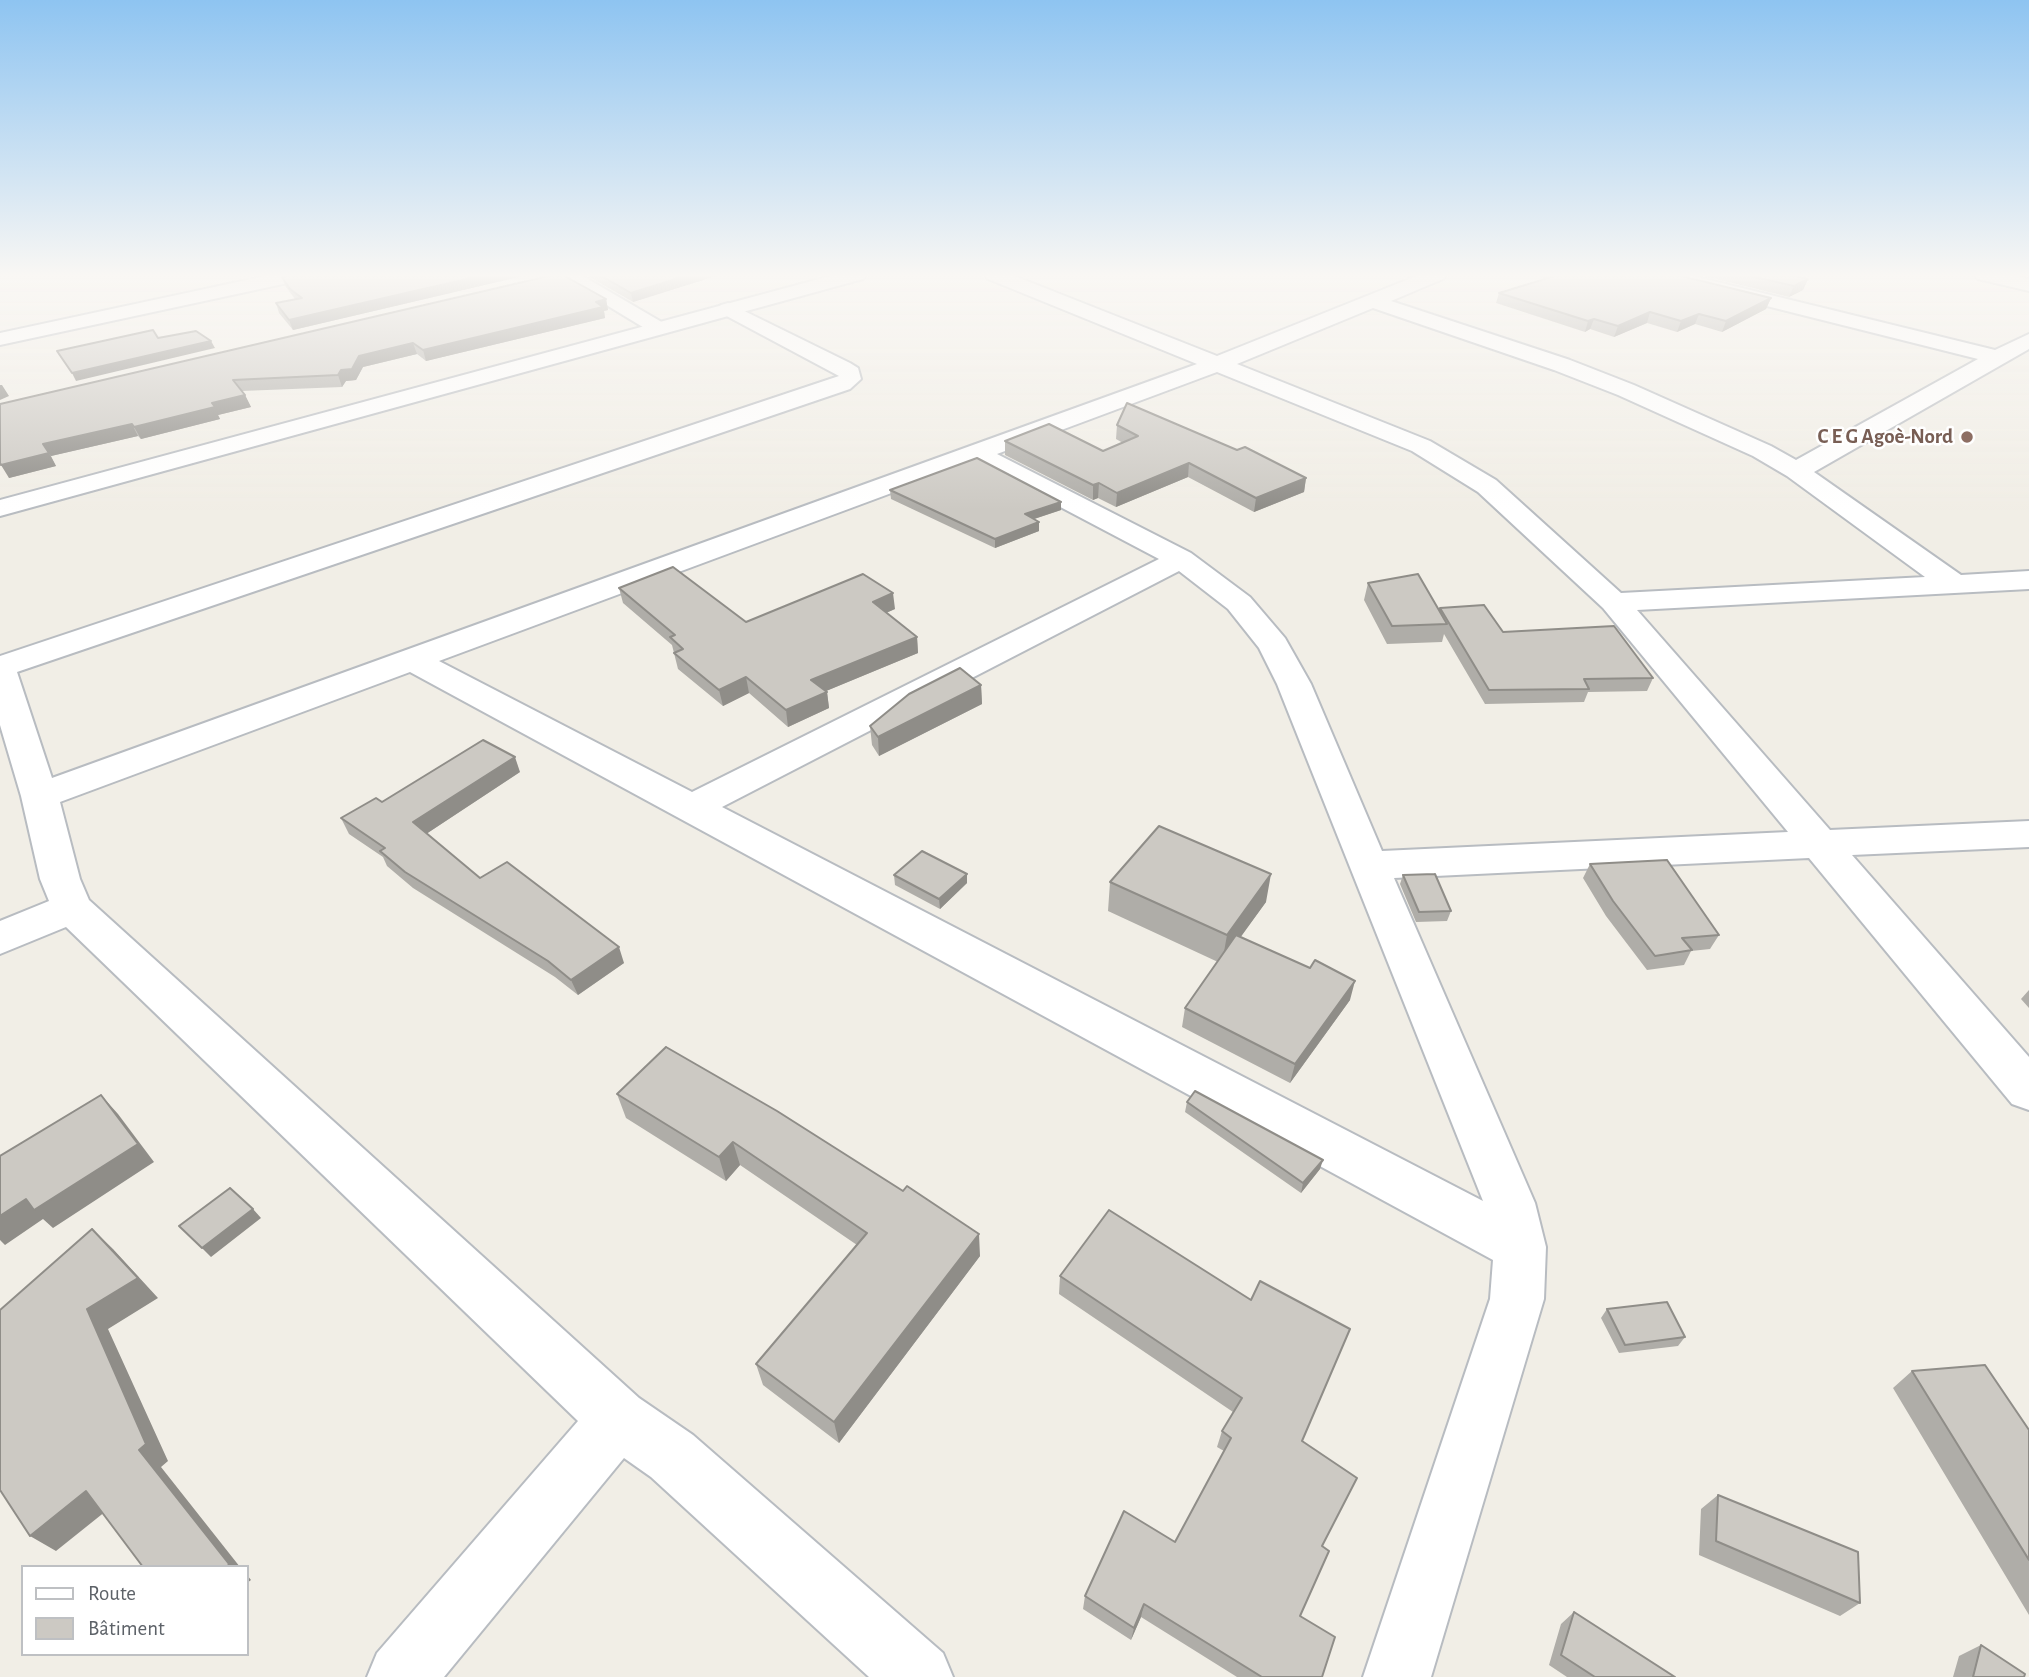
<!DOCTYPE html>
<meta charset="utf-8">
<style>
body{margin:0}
#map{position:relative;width:2029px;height:1677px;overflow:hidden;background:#f1eee6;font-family:"Alegreya Sans",sans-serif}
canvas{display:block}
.legend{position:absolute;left:21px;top:1565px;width:228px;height:91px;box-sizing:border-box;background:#fff;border:2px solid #bec0c3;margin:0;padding:9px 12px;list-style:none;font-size:21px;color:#5d6268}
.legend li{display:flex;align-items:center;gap:14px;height:35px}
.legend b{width:35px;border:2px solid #bec0c3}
</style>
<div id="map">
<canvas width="2029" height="1677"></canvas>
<ul class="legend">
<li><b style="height:9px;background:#fff"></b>Route</li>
<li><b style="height:19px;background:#ccc9c3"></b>Bâtiment</li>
</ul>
</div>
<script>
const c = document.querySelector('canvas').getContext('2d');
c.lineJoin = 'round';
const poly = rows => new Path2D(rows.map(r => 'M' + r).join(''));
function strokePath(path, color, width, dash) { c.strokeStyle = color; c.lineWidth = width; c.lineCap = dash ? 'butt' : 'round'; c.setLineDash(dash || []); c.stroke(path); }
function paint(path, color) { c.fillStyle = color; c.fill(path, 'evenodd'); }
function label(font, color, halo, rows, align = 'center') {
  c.font = font + ' "Alegreya Sans",sans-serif'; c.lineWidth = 5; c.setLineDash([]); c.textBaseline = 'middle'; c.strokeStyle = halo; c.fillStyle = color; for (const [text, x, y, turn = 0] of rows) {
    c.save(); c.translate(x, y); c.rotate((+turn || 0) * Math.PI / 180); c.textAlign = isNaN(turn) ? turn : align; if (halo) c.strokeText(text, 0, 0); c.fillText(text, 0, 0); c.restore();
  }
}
const minor = poly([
 [270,275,307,275,297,281,0,345,0,333,270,275],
 [557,275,581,275,665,324,668,328,665,332,658,334,651,332,557,275],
 [985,275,1012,275,1217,356,1419,275,1446,275,1443,279,1391,301,1570,360,1634,385,1771,446,1796,460,1978,359,1659,279,1656,275,1689,275,1995,350,2029,334,2029,349,1814,472,1961,575,2029,571,2029,589,1637,610,1830,830,2029,821,2029,847,1852,855,2029,1057,2029,1110,2012,1104,1809,858,1394,878,1535,1203,1546,1247,1544,1299,1431,1677,1363,1677,1490,1299,1493,1260,410,672,60,802,80,879,89,900,639,1398,693,1435,943,1653,953,1677,869,1677,651,1477,624,1458,444,1677,367,1677,377,1653,578,1421,66,927,0,954,0,921,49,901,40,879,21,796,0,725,0,656,839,376,721,313,718,309,721,305,728,303,850,363,858,368,861,379,850,389,17,672,52,778,1197,364,988,279,985,275],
 [1373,308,1554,370,1618,395,1753,456,1787,476,1925,577,1621,593,1496,480,1430,441,1237,364,1373,308],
 [1217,372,1412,451,1478,492,1603,608,1788,832,1382,851,1311,684,1285,638,1250,597,1191,553,997,454,1217,372],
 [975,462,1159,559,692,792,439,661,975,462],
 [1179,571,1228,609,1259,648,1277,684,1483,1201,722,807,1179,571]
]);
const tertiary = poly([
 [834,275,866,275,863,279,0,516,0,500,834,275],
 [1975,275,2011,275,2029,279,2029,291,1978,279,1975,275]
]);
strokePath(minor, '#b8bcc1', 4);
strokePath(tertiary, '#b8bcc1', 4);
paint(minor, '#fff');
paint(tertiary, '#fff');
paint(poly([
 [289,275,527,275,293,330,279,313,276,303,295,299,285,286,282,277],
 [586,275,719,275,633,302],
 [1535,275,1677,275,1771,298,1766,309,1722,332,1695,324,1677,332,1647,323,1614,337,1590,329,1585,332,1496,303,1499,293,1546,279],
 [1700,275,1800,275,1797,277,1808,279,1803,290,1789,297],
 [606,299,608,310,604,311,605,318,426,361,417,354,363,367,356,380,346,381,342,387,242,391,245,395,251,407,218,415,220,419,141,439,138,436,51,456,56,466,9,478,0,404],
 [1117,425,1237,450,1306,478,1304,492,1254,512,1188,477,1116,507,1098,498,1093,500,1005,455,1005,441,1103,451,1123,443,1116,439],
 [890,490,1061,502,1061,510,1034,519,1039,522,1039,531,995,548,891,499],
 [1368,583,1439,610,1440,608,1503,632,1653,678,1647,691,1588,692,1584,702,1485,704,1444,634,1442,642,1387,644,1364,600],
 [619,588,746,622,895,609,886,613,917,637,918,653,826,691,827,692,829,708,788,727,749,693,723,706,678,669,672,645,623,603],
 [981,685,982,704,879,756,872,745,870,726],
 [520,772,426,834,480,878,624,963,578,995,555,977,413,888,387,866,383,857,349,834,341,818,382,802],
 [1590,864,1719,935,1710,949,1691,951,1684,965,1647,970,1606,916,1583,878],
 [894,875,967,883,940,909,895,885],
 [1403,875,1451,911,1447,921,1416,922,1400,884],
 [1110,882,1266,902,1240,937,1350,1000,1290,1083,1182,1027,1185,1008,1218,962,1108,911],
 [2029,990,2029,1008,2021,999],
 [666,1047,980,1256,839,1443,763,1385,756,1364,857,1245,740,1165,726,1181,626,1118,617,1094],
 [1187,1102,1320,1169,1301,1193,1185,1112],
 [1109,1210,1302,1441,1322,1546,1300,1616,1322,1677,1237,1677,1141,1617,1131,1640,1083,1609,1085,1596,1175,1542,1224,1451,1217,1447,1222,1431,1233,1412,1059,1294,1060,1276],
 [1607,1309,1685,1337,1678,1346,1619,1353,1601,1318],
 [1912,1371,2029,1430,2029,1615,1893,1388],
 [1718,1495,1860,1603,1840,1616,1699,1555,1701,1509],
 [1574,1612,1675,1677,1567,1677,1549,1665,1561,1624],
 [1981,1645,2024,1677,1953,1677,1959,1656]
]), '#afada8');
paint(poly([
 [484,275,527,275,293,330,289,320],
 [688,275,719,275,633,302,631,293],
 [1808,279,1803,290,1789,297,1794,286],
 [1771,298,1766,309,1722,332,1726,321],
 [606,299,608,310,604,311,605,318,426,361,423,350],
 [1650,312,1647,323,1614,337,1618,326],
 [1699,314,1695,324,1677,332,1681,321],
 [1594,319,1590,329,1585,332,1588,321],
 [211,341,215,348,76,381,72,373],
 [413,343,417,354,363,367,356,380,346,381,342,387,338,375,341,370,359,356],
 [0,385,2,385,9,396,0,400],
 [245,395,251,407,218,415,220,419,141,439,134,427,212,403],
 [132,424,138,436,51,456,43,444],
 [49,453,56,466,9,478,1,465],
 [1189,463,1188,477,1116,507,1117,493],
 [1306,478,1304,492,1254,512,1256,498],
 [1099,483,1098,498,1093,500,1093,485],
 [1061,502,1061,510,1025,522,1025,514],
 [1039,522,1039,531,995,548,995,539],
 [893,593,895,609,874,618,873,602],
 [917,637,918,653,814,696,811,680],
 [746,677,749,693,723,706,719,690],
 [981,685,982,704,879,756,878,737],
 [827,692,829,708,788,727,786,710],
 [515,757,520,772,420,838,413,822],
 [967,874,967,883,940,909,939,899],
 [1271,874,1266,902,1222,963,1227,935],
 [619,947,624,963,578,995,571,980],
 [1355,981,1350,1000,1290,1083,1295,1064],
 [101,1095,118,1114,154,1162,53,1228,43,1219,5,1245,0,1240,0,1216],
 [733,1142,740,1165,726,1181,719,1157],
 [1323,1160,1320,1169,1301,1193,1303,1183],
 [253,1209,261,1218,211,1257,202,1248],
 [92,1229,113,1249,158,1298,108,1329,168,1461,161,1467,240,1567,227,1567,139,1450,87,1309],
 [979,1234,980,1256,839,1443,834,1422],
 [86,1491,111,1507,56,1551,30,1536],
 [247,1575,251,1580,247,1583],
 [1144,1604,1141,1617,1131,1640,1134,1628]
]), '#8f8d88');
const building = poly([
 [289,275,484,275,289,320,276,303,302,298,290,289,282,277,289,275],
 [553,275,563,275,606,299,596,302,603,307,423,350,413,343,359,356,352,369,341,370,338,375,233,380,245,395,212,403,215,407,134,427,132,424,43,444,49,453,1,465,0,463,0,404,553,275],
 [600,275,688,275,631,293,600,275],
 [1558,275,1677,275,1771,298,1726,321,1699,314,1681,321,1650,312,1618,326,1594,319,1588,321,1499,293,1558,275],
 [1746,275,1792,275,1808,279,1794,286,1746,275],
 [153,330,158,338,196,331,211,341,72,373,57,351,153,330],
 [1127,403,1237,450,1245,447,1306,478,1256,498,1189,463,1117,493,1099,483,1093,485,1005,441,1049,424,1103,451,1138,436,1117,425,1127,403],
 [977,458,1061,502,1025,514,1039,522,995,539,890,490,977,458],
 [673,567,746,622,863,574,893,593,873,602,917,637,811,680,827,692,786,710,746,677,719,690,674,653,683,649,670,637,675,635,619,588,673,567],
 [1418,574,1447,624,1392,626,1368,583,1418,574],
 [1484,605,1503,632,1614,626,1653,678,1584,679,1589,689,1489,690,1440,608,1484,605],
 [960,668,981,685,878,737,870,726,909,694,960,668],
 [483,740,515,757,413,822,480,878,507,862,619,947,571,980,548,961,405,872,380,851,385,848,341,818,376,798,382,802,483,740],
 [1159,826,1271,874,1227,935,1110,882,1159,826],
 [922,851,967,874,939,899,894,875,922,851],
 [1667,860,1719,935,1682,938,1692,950,1655,956,1613,901,1590,864,1667,860],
 [1435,874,1451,911,1419,912,1403,875,1435,874],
 [1236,935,1310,968,1315,960,1355,981,1295,1064,1185,1008,1236,935],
 [666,1047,777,1111,903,1191,907,1186,979,1234,834,1422,756,1364,867,1233,733,1142,719,1157,617,1094,666,1047],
 [1195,1091,1323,1160,1303,1183,1187,1102,1195,1091],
 [101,1095,138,1144,34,1210,26,1199,0,1216,0,1156,101,1095],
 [230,1188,253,1209,202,1248,179,1226,230,1188],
 [1109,1210,1251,1300,1260,1281,1350,1329,1302,1441,1357,1478,1322,1546,1329,1551,1300,1616,1335,1637,1322,1677,1262,1677,1144,1604,1134,1628,1085,1596,1124,1511,1175,1542,1231,1438,1222,1431,1242,1398,1060,1276,1109,1210],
 [92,1229,138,1278,87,1309,146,1444,139,1450,229,1564,227,1567,143,1567,86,1491,30,1536,0,1490,0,1310,92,1229],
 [1667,1302,1685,1337,1625,1345,1607,1309,1667,1302],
 [1985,1365,2029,1430,2029,1560,1912,1371,1985,1365],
 [1718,1495,1858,1552,1860,1603,1716,1541,1718,1495],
 [1574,1612,1675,1677,1595,1677,1561,1655,1574,1612],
 [1981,1645,2025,1674,2024,1677,1973,1677,1981,1645]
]);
paint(building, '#ccc9c3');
strokePath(building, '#8f8d88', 2);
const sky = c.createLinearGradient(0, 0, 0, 510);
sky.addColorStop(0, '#8ec4f1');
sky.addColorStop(0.54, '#f9f7f4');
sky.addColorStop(1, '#f9f7f400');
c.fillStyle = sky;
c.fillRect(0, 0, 2029, 510);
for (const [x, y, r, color] of [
 [1967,437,7,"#8d6e63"]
]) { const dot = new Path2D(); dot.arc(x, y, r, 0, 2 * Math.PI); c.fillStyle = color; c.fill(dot); strokePath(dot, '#fff', 2.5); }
label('bold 21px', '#785e54', '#fff', [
 ["C E G Agoè-Nord",1953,437]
], 'right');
</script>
